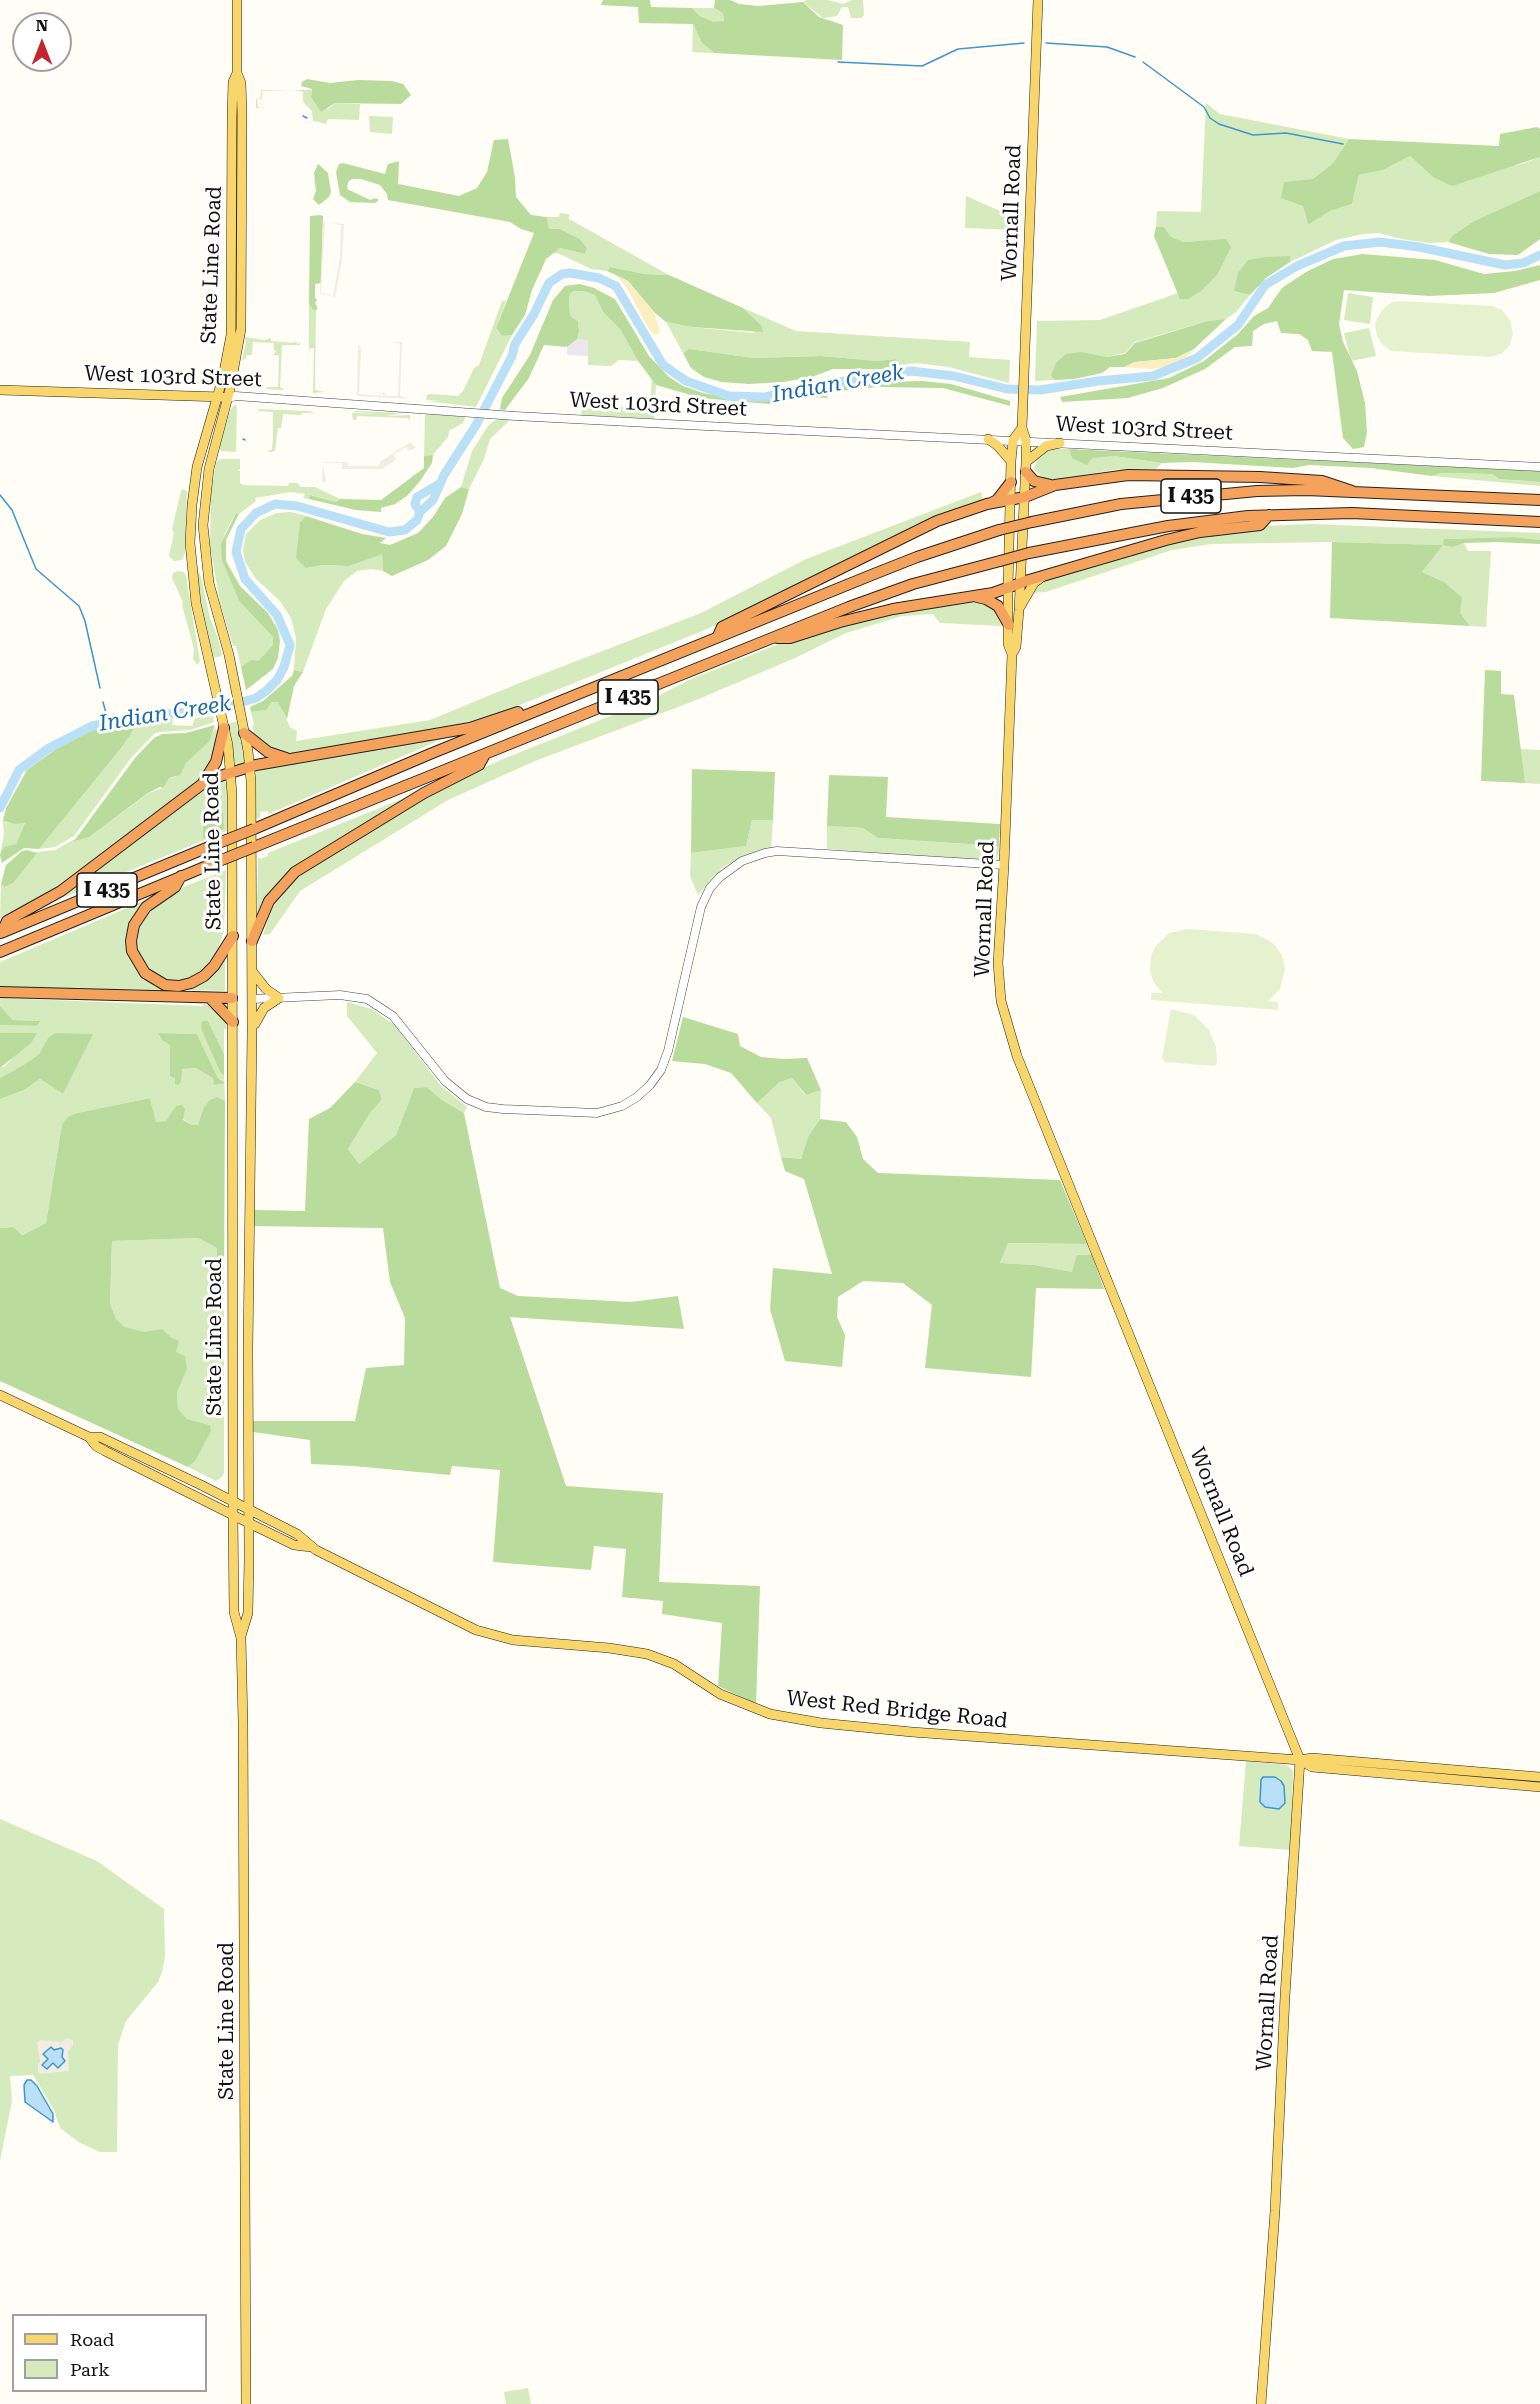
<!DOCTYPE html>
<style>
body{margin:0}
#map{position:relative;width:1540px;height:2404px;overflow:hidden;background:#fffdf5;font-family:"Roboto Serif",serif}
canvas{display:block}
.legend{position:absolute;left:12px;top:2314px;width:195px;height:78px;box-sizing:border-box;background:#fff;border:2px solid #a0a0a0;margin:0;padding:8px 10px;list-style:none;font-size:18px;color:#111}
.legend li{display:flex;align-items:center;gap:12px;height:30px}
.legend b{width:30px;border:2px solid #a0a0a0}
.north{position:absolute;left:12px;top:12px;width:60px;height:60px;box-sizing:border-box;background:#fff;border:2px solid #a0a0a0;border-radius:50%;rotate:0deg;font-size:16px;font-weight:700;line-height:24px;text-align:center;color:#111}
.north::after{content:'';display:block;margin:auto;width:21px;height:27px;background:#c4262e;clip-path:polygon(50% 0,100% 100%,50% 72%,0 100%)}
</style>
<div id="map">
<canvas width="1540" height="2404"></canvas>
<ul class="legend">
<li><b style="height:8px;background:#f9d66b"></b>Road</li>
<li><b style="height:16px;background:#d5ebbd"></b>Park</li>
</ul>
<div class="north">N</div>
</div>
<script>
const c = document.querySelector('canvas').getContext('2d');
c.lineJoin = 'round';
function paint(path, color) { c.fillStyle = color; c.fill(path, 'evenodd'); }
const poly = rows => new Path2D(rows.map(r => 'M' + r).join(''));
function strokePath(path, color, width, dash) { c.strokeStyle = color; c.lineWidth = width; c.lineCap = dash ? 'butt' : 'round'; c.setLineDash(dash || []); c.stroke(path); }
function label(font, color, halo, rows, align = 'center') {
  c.font = font + ' "Roboto Serif",serif'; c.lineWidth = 6; c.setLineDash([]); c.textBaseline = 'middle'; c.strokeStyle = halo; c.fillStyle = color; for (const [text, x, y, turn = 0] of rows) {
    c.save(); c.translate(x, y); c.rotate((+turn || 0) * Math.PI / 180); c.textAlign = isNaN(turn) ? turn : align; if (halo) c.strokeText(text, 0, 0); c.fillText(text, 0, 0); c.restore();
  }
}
paint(poly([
 [577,339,588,339,588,356,567,355,567,347]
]), '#eee6ef');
paint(poly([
 [806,0,828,0,843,4,852,0,863,0,864,15,861,18,851,18,848,7,842,7,837,16,823,18,803,2],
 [692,8,714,8,723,13,724,22,714,22,700,16],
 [693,24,702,43,714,53,692,52],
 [261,90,312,90,311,97,317,105,328,109,335,103,360,104,359,120,328,119,326,124,313,121,312,111,303,102,303,92,294,90,262,91,262,99,257,99,258,107,262,108,256,108,256,99,261,98],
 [1206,103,1220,114,1349,139,1333,163,1313,179,1303,206,1308,225,1330,211,1352,204,1359,175,1383,170,1410,156,1433,177,1522,164,1540,157,1540,191,1474,221,1453,235,1448,242,1429,243,1401,239,1379,233,1363,234,1336,240,1290,262,1290,256,1234,291,1250,295,1236,312,1226,319,1208,321,1135,342,1125,353,1107,357,1082,352,1051,376,1055,380,1035,381,1037,321,1100,320,1178,293,1181,299,1226,240,1184,242,1171,237,1164,227,1156,227,1157,211,1201,212],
 [369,116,393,117,392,134,370,132],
 [966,196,1016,218,1018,230,965,228],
 [560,213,569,214,569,219,669,275,645,274,610,267,607,271,591,269,560,254,553,253,560,248,585,254,587,248,580,239,560,229,549,229,547,217,559,217],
 [573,291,585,291,595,295,603,312,620,329,638,361,619,360,611,366,588,365,588,340,577,339,579,331,578,321,570,316,569,296],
 [1348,293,1373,297,1370,324,1344,320],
 [502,301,506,301,496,328,502,336,512,335,476,407,427,401,442,400,426,400,427,395,430,394,458,396,463,391,474,368,479,365],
 [309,303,313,310,316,310,315,390,325,392,313,393,314,348,309,349],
 [743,308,796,331,970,342,969,357,1010,360,1009,383,949,367,916,363,900,365,895,359,878,361,821,356,754,358,689,349,683,353,666,322,692,327,753,333,761,325],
 [1369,328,1376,356,1351,361,1344,333],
 [244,337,264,340,271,338,271,341,294,343,294,341,298,344,300,342,300,345,282,345,280,387,285,390,266,389,267,387,278,387,279,355,273,355,276,351,274,350,274,343,253,342,252,355,247,355,246,359,242,360,246,342],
 [652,377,656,385,654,419,581,415,582,405,650,408],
 [234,405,237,406,236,452,221,451,219,447,220,443,230,411],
 [258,409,308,411,316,413,302,413,302,415,283,414,281,428,278,428,275,451,272,452,258,452,267,452,272,449,273,438,273,412,259,411],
 [355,411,404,413,386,416,410,415,410,421,408,418,357,416,356,420,353,420,352,413,379,414,353,412],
 [425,413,465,417,463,423,449,431,448,437,433,455,424,456],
 [500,419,511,419,490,439,484,459,469,489,461,487,472,451,488,426,495,420],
 [1052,449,1069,449,1072,458,1114,456,1162,463,1156,469,1113,470,1055,480,1045,479,1034,470,1038,456],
 [220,459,240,459,240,469,238,471,240,471,240,483,243,485,288,486,289,483,298,483,300,487,315,487,340,499,336,502,311,495,309,499,303,498,305,494,291,492,255,498,256,501,239,514,236,513,232,520,225,533,222,561,239,601,273,637,273,645,258,661,241,667,236,646,233,646,220,603,210,545,211,493,216,463],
 [1441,473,1492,474,1499,479,1540,482,1540,486,1432,476],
 [183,489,187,491,185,553,182,560,174,561,169,556,174,533,172,529,181,491],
 [981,492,983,502,734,618,515,707,462,724,373,741,287,754,278,753,255,736,252,726,254,725,251,712,266,710,272,702,279,702,290,727,297,731,296,741,430,720,522,682,701,613,806,559],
 [291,512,306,516,300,522,306,568,324,565,349,566,382,553,383,571,371,569,357,571,344,581,326,609,303,672,294,670,296,638,291,618,280,601,256,579,245,562,243,550,246,534,260,520,277,513],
 [1310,524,1540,533,1540,540,1514,537,1444,539,1453,547,1464,543,1468,551,1491,551,1486,627,1470,626,1460,613,1444,582,1422,572,1442,545,1332,542,1211,544,1172,550,1046,592,1032,593,1037,586,1046,581,1165,543,1262,526],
 [178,571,184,572,186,576,200,661,197,665,193,659,194,649,182,605,183,602,172,578,173,573],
 [195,572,199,572,201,577,210,618,218,638,222,656,212,658,199,602],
 [979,602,990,604,996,610,1002,626,940,623,933,614,902,616,846,633,795,658,694,701,535,761,448,800,300,891,270,934,263,935,270,913,278,897,290,882,303,872,443,786,503,759,648,701,689,680,818,628,871,616],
 [213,716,214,722,190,730,159,732,154,734,131,758,74,836,55,847,39,849,122,747,138,723,173,718,172,725,192,726,195,718],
 [237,721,245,763,235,765,228,724],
 [216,728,217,735,214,759,197,781,63,883,28,904,0,918,1,884,4,887,37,852,55,850,77,838,75,840,90,836,149,793,163,788,165,781,169,778,176,777,186,763,209,742,210,735],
 [454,734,299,801,268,814,268,811,260,812,260,817,256,819,256,770],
 [1519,749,1540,750,1540,784,1525,783],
 [222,781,227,783,227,831,203,838,207,839,65,897,64,894,213,784],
 [412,795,307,860,257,916,258,858,260,857,260,859,268,856,268,853],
 [752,820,773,820,771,849,757,851,723,867,698,895,690,876,691,853,746,846],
 [3,821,6,823,25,823,16,844,5,847,0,855,4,834],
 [827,826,863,828,878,838,999,846,999,852,997,858,992,861,827,849],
 [226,870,224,931,214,960,195,977,180,982,164,980,150,973,136,949,136,933,146,912,174,891],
 [148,899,129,944,163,990,0,988,0,962],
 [222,959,225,960,225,991,187,990],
 [0,998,203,1006,203,1004,213,1006,224,1017,226,1023,227,1029,224,1029,224,1054,208,1021,201,1029,220,1072,224,1076,225,1101,218,1097,203,1109,198,1125,192,1125,183,1119,176,1107,166,1121,156,1122,150,1098,77,1113,62,1124,46,1223,21,1235,13,1227,0,1228,0,1099,24,1090,40,1079,63,1094,92,1034,48,1038,39,1054,25,1064,0,1078,0,1068,5,1066,36,1033,0,1033,0,1025,37,1026,39,1021,13,1020,0,1006],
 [159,1033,197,1034,218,1078,224,1081,213,1078,197,1068,182,1069,170,1075,170,1044,162,1040],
 [347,1002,372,1009,395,1025,440,1085,467,1107,464,1113,442,1100,427,1087,414,1088,396,1135,359,1164,348,1149,370,1113,382,1098,379,1090,355,1082,377,1053,347,1016],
 [792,1078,805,1095,821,1090,820,1119,808,1137,801,1159,781,1157,771,1118,757,1103,780,1082],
 [198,1238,217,1248,216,1262,221,1286,224,1284,224,1473,222,1477,216,1481,188,1467,195,1461,210,1425,187,1419,178,1409,177,1392,187,1368,176,1352,172,1338,162,1329,144,1333,125,1327,116,1319,110,1303,112,1241],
 [1008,1243,1087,1244,1092,1255,1072,1272,1035,1265,1000,1263],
 [1246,1761,1287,1765,1293,1771,1291,1850,1239,1846],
 [0,1819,97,1861,164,1909,165,1957,162,1972,158,1982,126,2021,118,2045,117,2152,100,2152,80,2143,60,2128,54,2110,33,2075,10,2076,12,2101,0,2161],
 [528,2388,531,2404,506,2404,504,2392]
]), '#d5ebbd');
paint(poly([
 [603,0,650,0,651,7,692,8,700,16,714,22,724,21,723,13,714,8,715,0,730,0,739,4,759,6,803,2,819,17,843,25,842,60,714,53,702,43,693,24,639,23,638,7,601,5],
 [307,79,330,83,358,80,392,81,403,84,411,95,401,104,335,103,321,112,311,97,312,89,301,86,302,82],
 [1537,127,1540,129,1540,157,1452,186,1433,177,1410,156,1383,170,1359,175,1352,204,1330,211,1308,225,1303,206,1281,198,1284,182,1313,179,1333,163,1349,139,1499,146,1500,134],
 [508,139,515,178,516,197,531,215,547,217,549,229,560,229,580,239,587,248,585,254,560,248,546,259,532,290,525,315,512,335,502,336,496,328,534,233,521,229,510,222,388,200,387,194,380,185,361,179,352,179,348,182,347,189,370,200,376,198,379,200,375,203,350,202,340,195,336,172,339,164,343,163,385,174,388,164,399,161,398,184,459,196,477,188,487,172,494,140],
 [318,164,328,173,331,192,329,197,319,205,313,199,316,191,314,173],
 [1540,191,1540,239,1518,255,1489,254,1448,242,1453,235,1474,221],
 [320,215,323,216,321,283,315,284,315,298,317,300,315,304,317,306,317,310,313,310,309,303,310,216],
 [1156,227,1164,227,1171,237,1184,242,1226,239,1231,247,1217,275,1201,291,1188,299,1180,299,1154,236],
 [1363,254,1435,260,1484,274,1515,271,1540,265,1540,280,1494,293,1429,296,1344,290,1339,324,1343,342,1357,371,1365,403,1367,432,1364,447,1353,449,1343,438,1332,352,1312,351,1308,340,1299,334,1281,333,1277,321,1264,324,1253,331,1252,346,1235,347,1205,369,1163,388,1128,398,1062,402,1060,397,1169,378,1204,361,1238,334,1254,316,1268,308,1282,288,1306,272,1333,259],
 [1290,256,1290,262,1266,278,1250,295,1234,291,1238,273,1248,260,1265,257],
 [610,267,645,274,669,275,743,308,761,325,763,332,692,327,666,322,654,312,628,281,607,271],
 [580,284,594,288,615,299,649,356,669,377,683,386,703,393,734,399,761,400,821,388,880,382,922,381,951,384,1010,401,1010,406,943,388,878,387,828,392,827,398,799,396,769,404,701,398,656,385,638,361,620,329,603,312,595,295,584,291,573,291,569,296,570,316,578,321,579,331,577,339,567,347,544,345,529,378,505,410,500,409,502,398,530,355,553,300,565,286],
 [1226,319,1194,349,1176,358,1135,362,1124,367,1110,367,1102,373,1074,379,1055,380,1051,376,1056,363,1066,354,1082,352,1107,357,1125,354,1135,343,1208,321],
 [689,349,754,358,821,356,878,361,896,359,900,365,885,369,833,369,812,377,783,382,749,384,722,382,704,377,691,368,683,353],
 [1069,449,1540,471,1540,482,1499,479,1492,474,1441,473,1432,476,1371,468,1309,465,1293,468,1192,462,1162,463,1114,456,1092,458,1087,465,1072,458],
 [433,455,432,463,420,481,407,496,395,504,381,508,381,512,356,510,309,499,310,495,336,502,340,499,381,500,424,468,424,456],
 [461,487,469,489,462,514,446,546,428,560,392,576,383,571,382,554,349,566,324,565,306,568,296,558,300,522,306,516,362,534,386,538,380,543,390,545,418,533,433,517,445,498],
 [236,513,239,514,226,540,226,561,240,586,268,613,278,630,280,641,278,658,273,669,246,690,241,667,251,660,258,661,273,645,273,637,239,601,222,561,221,544],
 [1514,537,1540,540,1540,544,1497,542,1464,543,1453,547,1443,545,1422,572,1444,582,1462,598,1460,613,1470,626,1330,618,1332,542,1443,545,1444,539],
 [294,670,303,672,294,686,287,719,278,702,272,702,266,710,251,712,250,707,263,701,292,676],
 [1485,670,1501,671,1501,694,1514,695,1525,783,1481,781],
 [138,723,122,747,39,849,24,848,2,863,0,855,4,847,16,844,25,823,15,824,3,821,6,808,27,770,70,739,86,731],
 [215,725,209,742,186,763,180,775,169,778,163,788,160,787,148,793,89,837,74,841,135,758,154,738,162,734,186,733],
 [692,769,775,772,773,820,752,820,746,846,691,853],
 [829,775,888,777,886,817,1000,824,999,846,878,838,863,828,827,826],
 [223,813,224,828,215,836,207,839,203,838,203,823],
 [27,850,37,853,13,883,4,887,1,884,6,865,22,851],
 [0,1006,13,1020,40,1021,37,1026,0,1025],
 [683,1017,738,1034,740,1046,761,1057,783,1059,807,1058,821,1090,806,1095,792,1078,780,1082,757,1103,731,1073,705,1064,672,1061],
 [202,1021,208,1021,224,1054,224,1076,220,1072,201,1029],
 [0,1033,37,1033,31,1043,0,1068],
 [55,1033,93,1034,63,1094,40,1079,24,1090,0,1099,0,1078,25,1064,39,1054,48,1038],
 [158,1033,197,1034,218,1078,225,1083,214,1085,213,1078,196,1068,182,1069,181,1082,178,1085,175,1084,175,1078,170,1076,170,1045,162,1040],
 [355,1082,379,1090,382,1099,370,1113,348,1149,359,1164,396,1135,414,1088,427,1087,442,1100,464,1113,500,1288,518,1296,631,1302,678,1296,684,1329,510,1317,566,1486,663,1493,659,1582,760,1586,756,1704,718,1686,722,1623,662,1614,663,1601,622,1597,626,1549,594,1546,591,1570,493,1562,500,1470,452,1466,450,1475,354,1466,311,1464,310,1440,253,1432,253,1421,355,1421,366,1368,404,1365,405,1318,390,1282,383,1228,253,1226,254,1210,305,1211,309,1119,330,1108],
 [218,1097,225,1101,224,1283,221,1286,216,1262,217,1248,198,1238,112,1241,110,1303,116,1319,125,1327,144,1332,162,1329,172,1338,179,1341,176,1352,185,1356,187,1369,177,1392,178,1409,187,1419,210,1425,211,1431,195,1461,188,1467,0,1381,0,1228,13,1227,22,1235,46,1223,62,1124,68,1117,77,1113,150,1098,156,1122,166,1121,176,1106,182,1105,185,1109,183,1120,192,1125,198,1125,203,1109,210,1100],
 [820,1119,846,1122,857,1137,863,1159,878,1173,1060,1180,1087,1244,1008,1243,1000,1263,1035,1265,1072,1272,1077,1255,1092,1255,1104,1289,1036,1288,1031,1377,925,1368,932,1305,903,1283,863,1281,838,1297,837,1317,845,1335,842,1367,785,1361,770,1309,773,1268,832,1274,804,1179,785,1171,781,1157,801,1159,808,1137]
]), '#b9dc9c');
paint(poly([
 [617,276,628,281,654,312,660,332,656,335,650,331,627,288],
 [1194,349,1185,359,1163,367,1151,369,1124,367,1135,362,1176,358],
 [169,714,184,714,195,718,166,718,86,731,100,725]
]), '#fbeec1');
paint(poly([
 [1403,301,1492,306,1502,310,1510,320,1513,333,1510,345,1501,354,1490,357,1391,351,1383,345,1377,336,1375,324,1379,315,1385,307,1393,302],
 [1188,929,1256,934,1273,943,1282,955,1285,969,1280,989,1268,1001,1278,1002,1278,1010,1151,1000,1151,993,1162,993,1153,981,1150,970,1151,956,1155,947,1169,933],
 [1171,1009,1194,1015,1209,1030,1216,1047,1217,1062,1215,1066,1165,1062,1162,1058]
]), '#e6f2cf');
paint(poly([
 [323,223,325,223,321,293,333,296,340,257,341,225,329,223,344,224,342,261,335,297,320,294],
 [392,342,402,342,400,396,409,399,357,396,358,344,361,348,359,394,383,396,383,394,371,392,385,393,385,396,398,396,400,345,399,343],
 [410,442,416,448,409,451,406,447,393,455,396,460,382,469,342,469,342,463,323,463,326,482,322,482,323,462,348,462,349,466,379,466,380,462],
 [66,2038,73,2040,73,2045,68,2052,69,2071,40,2074,38,2072,38,2064,40,2062,37,2043,40,2040,62,2042]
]), '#f1ede2');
const water = poly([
 [1263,1777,1275,1777,1281,1781,1284,1786,1285,1803,1279,1809,1265,1807,1260,1802,1261,1780,1263,1777],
 [51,2047,54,2050,61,2048,63,2050,62,2057,65,2061,58,2068,53,2063,47,2069,42,2065,48,2059,43,2054,51,2047],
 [27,2080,31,2080,37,2086,53,2114,53,2122,25,2102,24,2085,27,2080]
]);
paint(water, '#b9e0f7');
strokePath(water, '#3f96cf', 1.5);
strokePath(poly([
 [1046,43,1107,47,1135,57],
 [838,62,922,66,958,49,1024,43],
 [1143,62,1204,107,1210,118,1219,124,1253,135,1286,133,1343,144],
 [303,116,307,118],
 [243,439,245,440],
 [0,495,12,510,36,569,79,606,85,621,100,688],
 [103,702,106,713,114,721]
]), '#3f96cf', 1.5);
strokePath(poly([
 [420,512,415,504,417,497,439,484],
 [0,808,19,770,49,748,92,726,142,716,214,710,256,698,266,691,277,680,284,667,290,645,277,615,245,579,236,552,241,529,256,513,275,504,297,506,389,532,405,530,417,520,420,512,433,500,444,475,476,425,512,356,515,344,534,314,544,293,549,283,562,274,570,273,599,278,616,286,663,365,686,381,729,396,765,397,806,387,911,371,954,376,1007,389,1040,390,1098,381,1153,376,1197,358,1238,325,1265,285,1297,266,1344,246,1380,242,1419,247,1505,265,1523,263,1540,255]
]), '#b9e0f7', 9);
const minor = poly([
 [228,398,236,396,515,416,706,426,1540,467],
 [252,999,340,995,367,999,393,1016,445,1081,467,1099,486,1107,503,1109,597,1113,622,1106,637,1097,650,1085,661,1070,668,1051,701,907,710,888,720,877,742,861,765,853,777,851,1004,865]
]);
const major = poly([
 [237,0,237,73,241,83,242,113,241,329,230,389,209,469,203,525,209,583,229,655,248,751,251,781,252,1032,248,1348,249,1559,248,1613,241,1636],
 [237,73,233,82,232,117,231,335,223,377,197,467,192,505,190,543,196,603,228,745,232,794,233,1515,234,1612,241,1638,243,1723,246,2404],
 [0,390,222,397],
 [1022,428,1013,440,1011,461,1008,589,1008,644,1012,654,1004,865,998,963,1001,1001,1017,1056,1300,1760,1285,1996,1275,2211,1261,2404],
 [988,439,998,446,1011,461],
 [1026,462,1046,446,1060,443],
 [1020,607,1034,583,1042,577],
 [1012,654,1016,647,1019,610,1026,462,1026,440,1022,428,1038,0],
 [252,971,266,989,279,998,264,1008,255,1024],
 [0,1395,89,1437,96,1446,105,1451,255,1526,294,1545,311,1547],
 [89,1437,100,1437,201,1485,297,1534,316,1550,476,1630,513,1640,609,1648,647,1654,674,1664,720,1694,770,1714,821,1723,912,1732,1300,1760,1312,1758,1540,1777],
 [1300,1760,1312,1767,1540,1787]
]);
const highway = poly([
 [1026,472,1034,481,1051,485],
 [991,503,997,500,1011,482],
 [1032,522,1121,504,1257,491,1306,490,1540,500],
 [1029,553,1168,526,1248,516,1352,513,1540,522],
 [977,597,986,599,998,606,1009,625],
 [718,636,722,627,937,521,987,504,1025,497,1055,485,1128,475,1260,477,1322,481,1352,491],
 [777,638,790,638,840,622,893,609,993,593,1029,580,1166,540,1200,532,1260,525,1269,515],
 [244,733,268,752,286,758],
 [203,783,216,762,224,728],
 [254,829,430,754,874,574,917,557,999,530],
 [254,847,849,607,913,584,1000,561],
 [181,876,175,887,146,907,134,925,131,941,132,951,145,973,165,985,179,986,191,983,204,976,214,966,233,936],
 [2,932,7,921,61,891,201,785,217,777,256,765,470,728,518,712],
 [1,933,211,846],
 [252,941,269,901,295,872,424,793,479,765,484,756],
 [0,952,214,863],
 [0,992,232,998],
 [210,998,233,1022]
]);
strokePath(minor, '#444', 9);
strokePath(major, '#222', 10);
strokePath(highway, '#222', 12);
strokePath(minor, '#fff', 8);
strokePath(major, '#f9d66b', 9);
strokePath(highway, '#f5a25d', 10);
const highwayBridge = poly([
 [999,530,1032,522],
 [1000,561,1029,553],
 [211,846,254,829],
 [214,863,254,847]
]);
strokePath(highwayBridge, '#222', 12, []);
strokePath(highwayBridge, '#f5a25d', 10);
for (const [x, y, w] of [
 [1191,496,60],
 [628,697,60],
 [107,890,60]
]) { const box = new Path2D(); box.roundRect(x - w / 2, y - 17, w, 34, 4.5); c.fillStyle = '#fff'; c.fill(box); strokePath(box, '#111', 1.5); }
label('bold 20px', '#111', null, [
 ["I 435",1191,496],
 ["I 435",628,697],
 ["I 435",107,890]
]);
label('21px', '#111', '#fff', [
 ["Wornall Road",1012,213,-88],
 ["State Line Road",212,265,-88],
 ["West 103rd Street",173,377,2],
 ["West 103rd Street",658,405,3],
 ["West 103rd Street",1144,429,3],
 ["State Line Road",213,851,-91],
 ["Wornall Road",985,909,-88],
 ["State Line Road",215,1337,-90],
 ["Wornall Road",1221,1512,68],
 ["West Red Bridge Road",897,1710,6],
 ["Wornall Road",1268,2003,-87],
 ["State Line Road",227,2021,-90]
]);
label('italic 22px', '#1768a6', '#fff', [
 ["Indian Creek",838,384,-10],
 ["Indian Creek",165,714,-9]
]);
</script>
